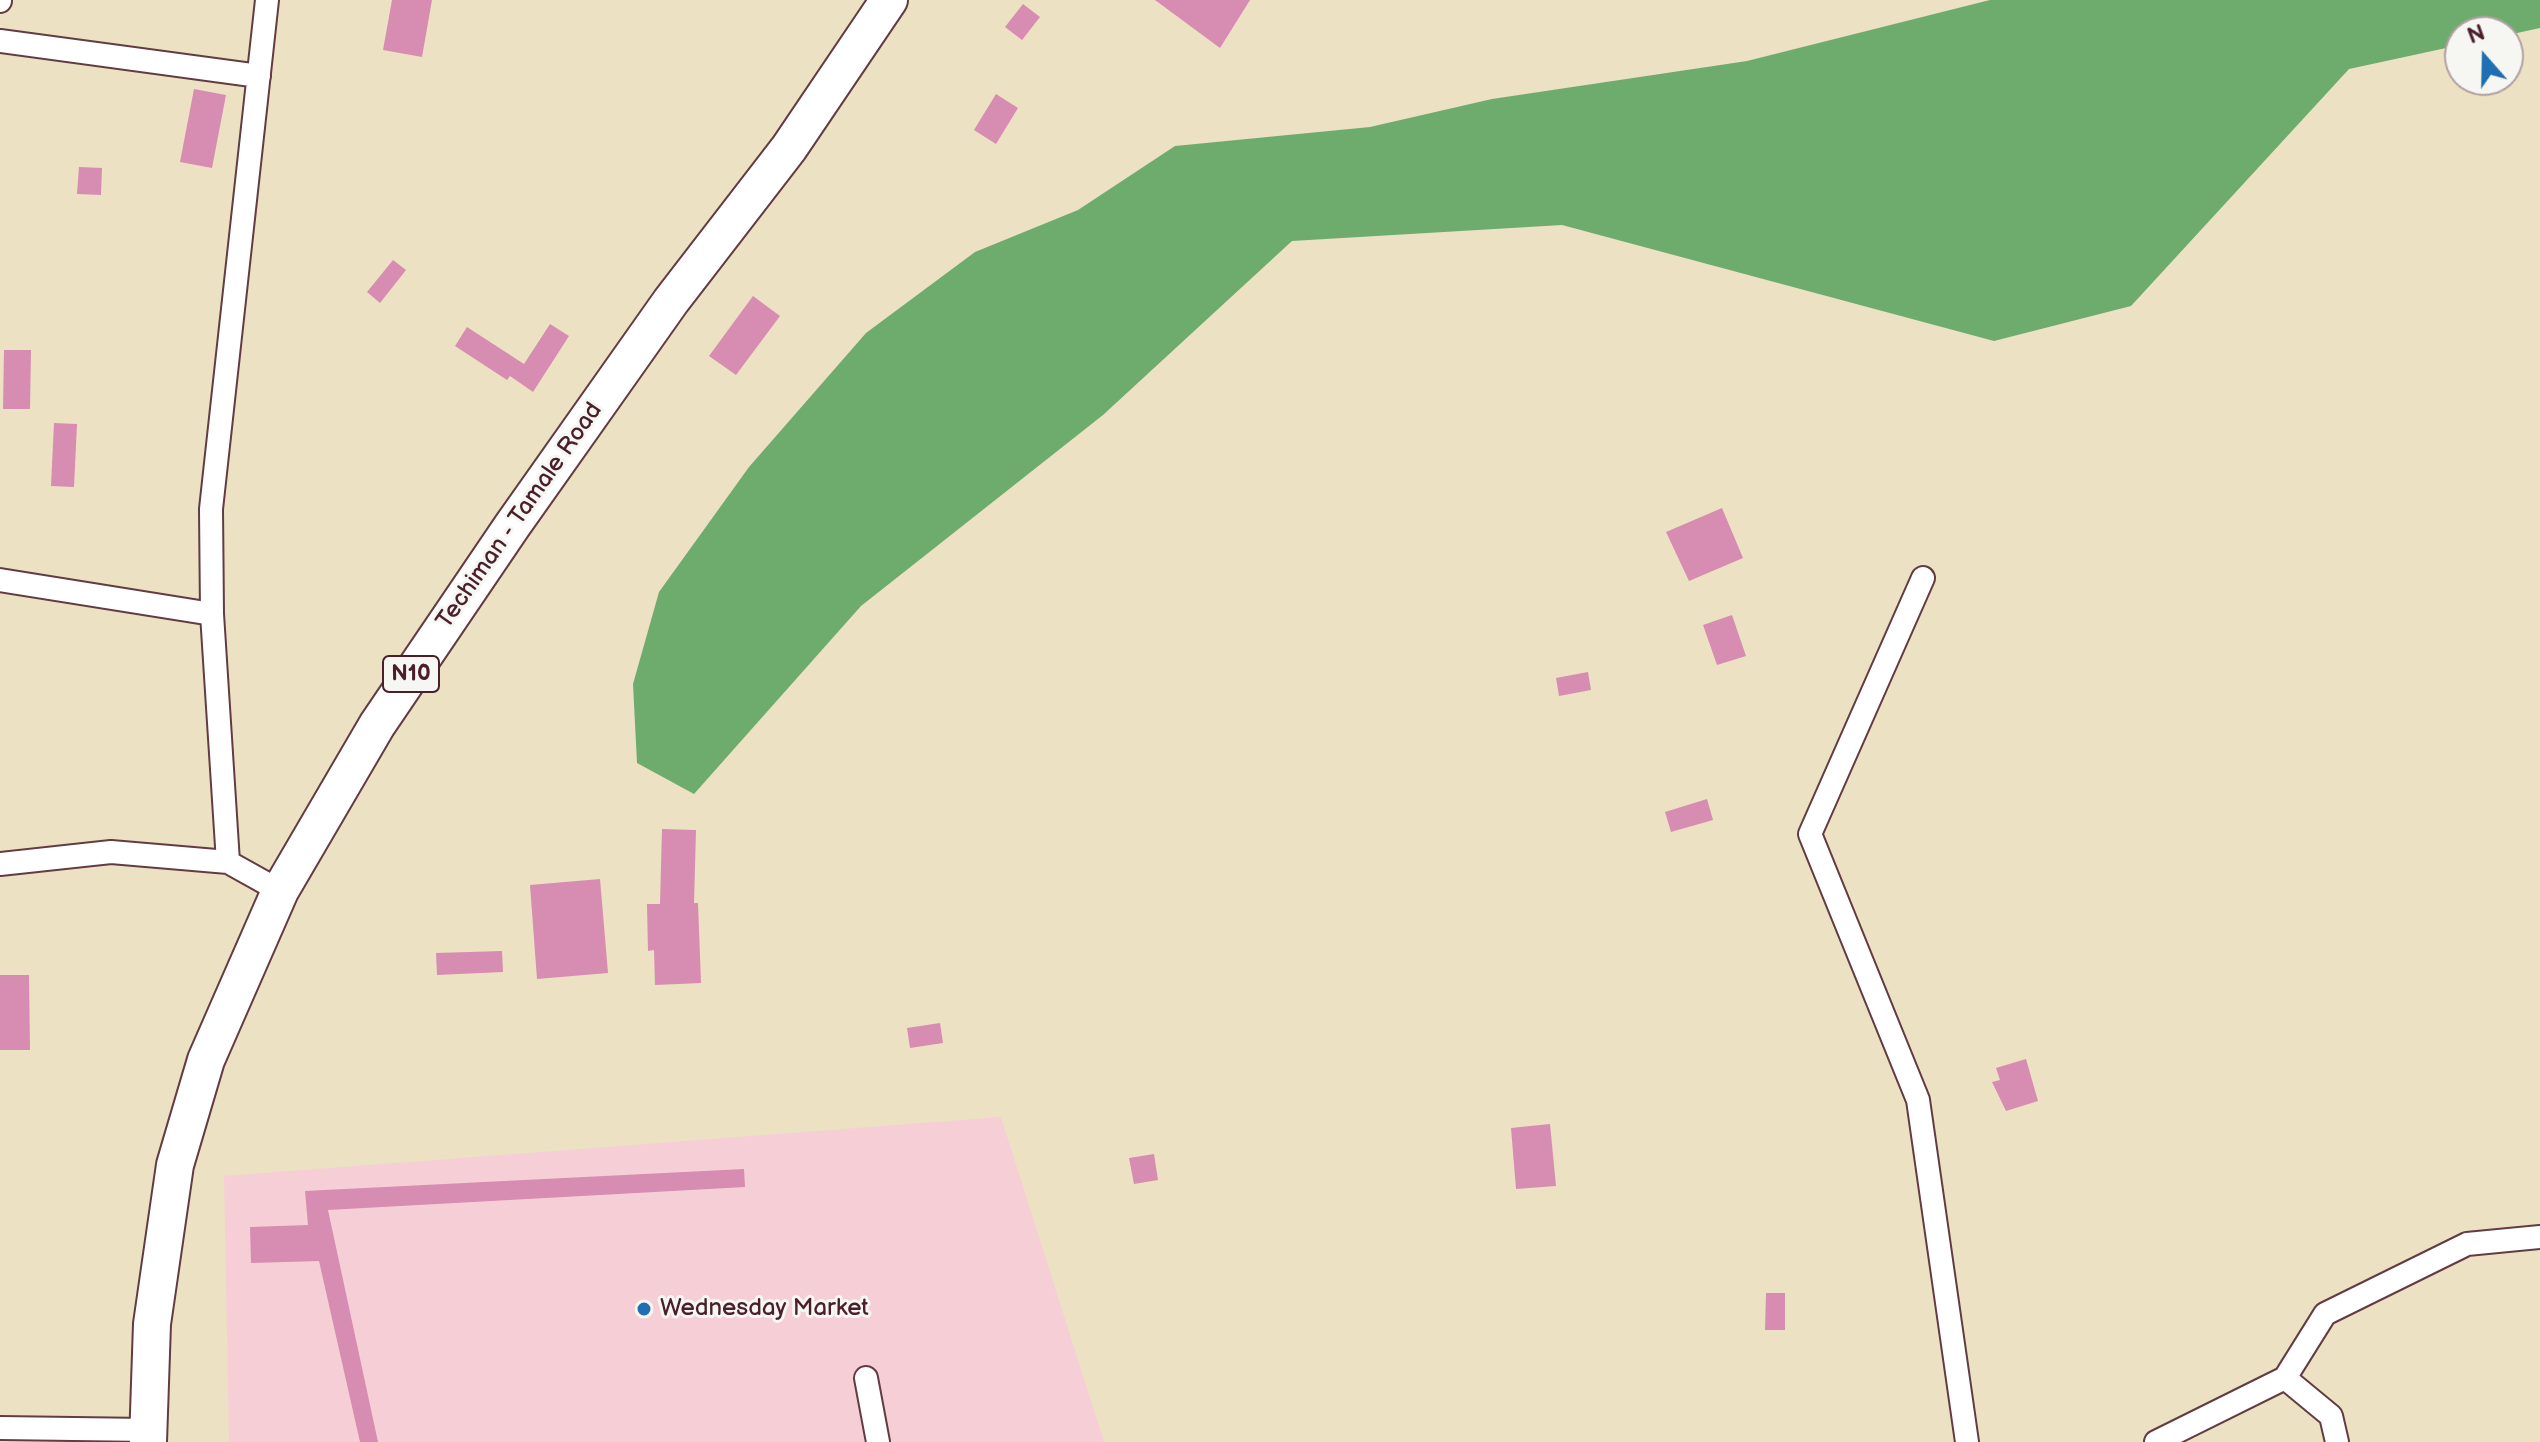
<!DOCTYPE html>
<style>
body{margin:0}
#map{position:relative;width:2540px;height:1442px;overflow:hidden;background:#ece1c3;font-family:"Balsamiq Sans",sans-serif}
canvas{display:block}
.north{position:absolute;left:2444px;top:16px;width:80px;height:80px;box-sizing:border-box;background:#f6f6f2;border:2px solid #b1a0a2;border-radius:50%;rotate:340deg;font-size:22px;font-weight:700;line-height:32px;text-align:center;color:#4a1f2b}
.north::after{content:'';display:block;margin:auto;width:28px;height:36px;background:#1f6fb2;clip-path:polygon(50% 0,100% 100%,50% 72%,0 100%)}
</style>
<div id="map">
<canvas width="2540" height="1442"></canvas>
<div class="north">N</div>
</div>
<script>
const c = document.querySelector('canvas').getContext('2d');
c.lineJoin = 'round';
function paint(path, color) { c.fillStyle = color; c.fill(path, 'evenodd'); }
const poly = rows => new Path2D(rows.map(r => 'M' + r).join(''));
function strokePath(path, color, width, dash) { c.strokeStyle = color; c.lineWidth = width; c.lineCap = dash ? 'butt' : 'round'; c.setLineDash(dash || []); c.stroke(path); }
function label(font, color, halo, rows, align = 'center') {
  c.font = font + ' "Balsamiq Sans",sans-serif'; c.lineWidth = 6; c.setLineDash([]); c.textBaseline = 'middle'; c.strokeStyle = halo; c.fillStyle = color; for (const [text, x, y, turn = 0] of rows) {
    c.save(); c.translate(x, y); c.rotate((+turn || 0) * Math.PI / 180); c.textAlign = isNaN(turn) ? turn : align; if (halo) c.strokeText(text, 0, 0); c.fillText(text, 0, 0); c.restore();
  }
}
paint(poly([
 [1001,1117,1104,1442,229,1442,224,1176]
]), '#f6cfd6');
paint(poly([
 [1990,0,2540,0,2540,28,2508,35,2508,32,2460,32,2460,45,2349,69,2131,306,1994,341,1562,225,1292,241,1103,415,861,606,694,794,637,763,633,684,659,592,749,467,866,333,975,252,1078,210,1175,146,1370,127,1492,99,1747,61]
]), '#6eac6e');
paint(poly([
 [392,0,432,0,422,57,383,50],
 [1155,0,1250,0,1220,48],
 [1023,4,1040,17,1022,40,1005,27],
 [194,89,226,95,212,168,180,162],
 [996,94,1018,108,996,144,974,130],
 [79,167,102,168,101,195,77,194],
 [393,260,406,270,380,303,367,292],
 [753,296,780,316,736,375,709,356],
 [550,324,569,336,533,392,510,376,507,380,455,346,467,327,524,364],
 [4,350,31,350,30,409,3,409],
 [54,423,77,424,74,487,51,486],
 [1722,508,1743,558,1689,581,1666,532],
 [1732,615,1746,656,1717,665,1703,625],
 [1588,672,1591,690,1559,696,1556,678],
 [1707,799,1713,820,1671,832,1665,812],
 [662,829,696,830,694,903,698,903,701,983,655,985,654,950,648,951,647,904,660,904],
 [600,879,608,973,537,979,530,885],
 [502,951,503,972,437,975,436,953],
 [0,975,29,975,30,1050,0,1050],
 [940,1023,943,1043,910,1048,907,1028],
 [2026,1059,2038,1101,2006,1111,1992,1082,2000,1080,1996,1068],
 [1550,1124,1556,1186,1516,1189,1511,1128],
 [1154,1154,1158,1180,1134,1184,1129,1158],
 [744,1169,745,1187,328,1210,378,1442,360,1442,319,1261,251,1263,250,1227,308,1225,305,1191],
 [1766,1293,1785,1293,1785,1330,1765,1330]
]), '#d78cb2');
const minor = poly([
 [267,0,211,509,212,614,228,862,280,891],
 [0,1,0,0],
 [0,41,259,76],
 [1923,578,1810,834,1918,1100,1967,1442],
 [0,580,212,614],
 [0,864,111,852,228,862],
 [866,1378,878,1442],
 [2285,1378,2331,1416,2337,1442],
 [0,1428,148,1430],
 [2156,1442,2285,1378,2325,1314,2467,1244,2540,1237]
]);
const trunk = poly([
 [148,1442,152,1324,175,1165,206,1060,280,891,377,725,512,526,671,301,789,148,889,0]
]);
strokePath(minor, '#623c42', 26);
strokePath(trunk, '#623c42', 40);
strokePath(minor, '#fff', 22);
strokePath(trunk, '#fff', 36);
for (const [x, y, r, color] of [
 [644,1309,8,"#1f6fb2"]
]) { const dot = new Path2D(); dot.arc(x, y, r, 0, 2 * Math.PI); c.fillStyle = color; c.fill(dot); strokePath(dot, '#f6f6f2', 3); }
for (const [x, y, w] of [
 [411,674,56]
]) { const box = new Path2D(); box.roundRect(x - w / 2, y - 18, w, 36, 6); c.fillStyle = '#f6f6f2'; c.fill(box); strokePath(box, '#4a1f2b', 2); }
label('bold 22px', '#4a1f2b', null, [
 ["N10",411,674]
]);
label('24px', '#4a1f2b', '#f6f6f2', [
 ["Techiman - Tamale Road",520,516,-55]
]);
label('24px', '#4a1f2b', '#f6f6f2', [
 ["Wednesday Market",660,1309]
], 'left');
</script>
